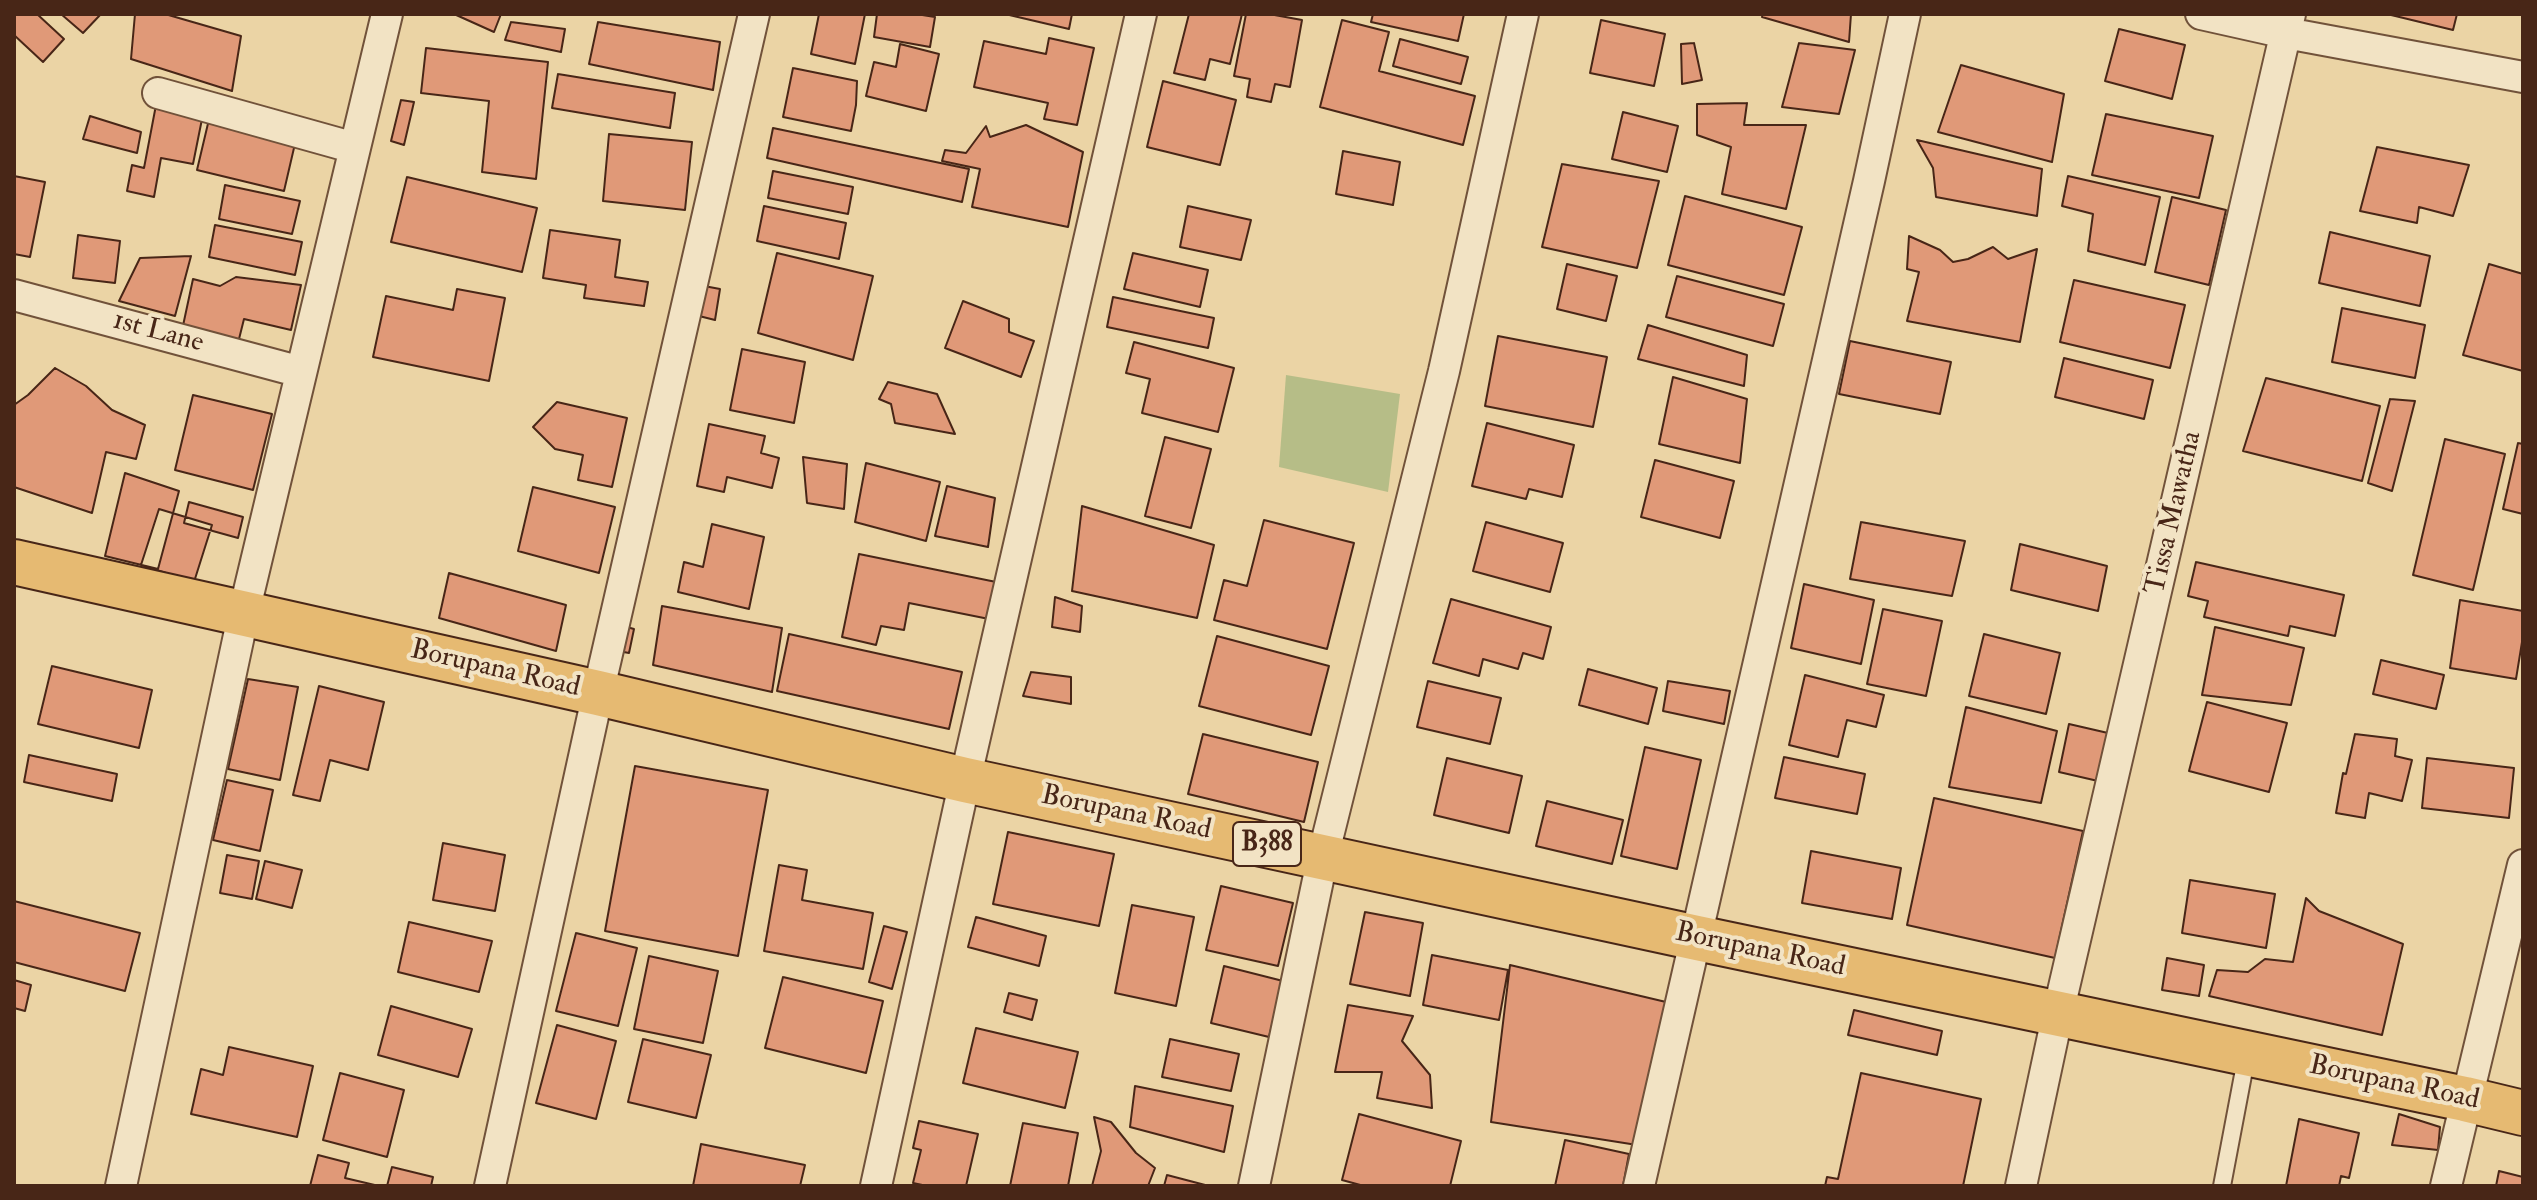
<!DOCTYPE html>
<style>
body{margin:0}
#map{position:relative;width:2537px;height:1200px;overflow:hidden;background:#ebd4a5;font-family:"IM FELL Double Pica",serif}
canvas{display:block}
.frame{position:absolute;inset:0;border:16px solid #482617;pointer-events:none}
</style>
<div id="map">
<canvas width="2537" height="1200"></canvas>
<div class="frame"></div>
</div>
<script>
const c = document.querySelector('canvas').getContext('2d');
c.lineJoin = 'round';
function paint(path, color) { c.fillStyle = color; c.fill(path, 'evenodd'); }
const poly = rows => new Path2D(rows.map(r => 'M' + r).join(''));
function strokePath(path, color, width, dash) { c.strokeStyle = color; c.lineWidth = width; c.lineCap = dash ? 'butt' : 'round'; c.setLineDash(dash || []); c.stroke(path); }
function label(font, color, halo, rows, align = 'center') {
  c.font = font + ' "IM FELL Double Pica",serif'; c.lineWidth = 8; c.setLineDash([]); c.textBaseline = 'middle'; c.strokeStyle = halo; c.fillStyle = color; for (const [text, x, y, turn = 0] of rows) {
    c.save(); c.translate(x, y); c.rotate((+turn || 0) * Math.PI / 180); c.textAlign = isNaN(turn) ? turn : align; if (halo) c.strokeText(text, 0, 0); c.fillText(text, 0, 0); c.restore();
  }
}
paint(poly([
 [1286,375,1400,394,1388,492,1279,467]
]), '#b6bd87');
const building = poly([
 [14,14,37,14,64,39,43,62,14,35,14,14],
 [61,14,101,14,83,33,61,14],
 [135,14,165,14,241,36,232,91,131,59,135,14],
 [454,14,501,14,494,32,454,14],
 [819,14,865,14,855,64,811,54,819,14],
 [877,14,916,14,935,17,930,47,874,37,877,14],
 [1005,14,1072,14,1069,29,1005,14],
 [1189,14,1242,14,1230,64,1210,59,1205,80,1174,73,1189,14],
 [1246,14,1269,14,1302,20,1290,87,1275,84,1271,102,1247,97,1250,79,1234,76,1246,14],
 [1373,14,1464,14,1458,41,1371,22,1373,14],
 [1763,14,1851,14,1849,42,1762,17,1763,14],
 [2387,14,2457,14,2453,30,2387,14],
 [1342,20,1389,32,1379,71,1475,96,1463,145,1320,107,1342,20],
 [1601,20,1665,34,1654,86,1590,73,1601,20],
 [511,22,565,29,561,52,505,40,511,22],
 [598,22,720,42,713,90,589,64,598,22],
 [2119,29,2185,45,2172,99,2105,81,2119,29],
 [1049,38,1094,48,1077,125,1044,119,1048,103,974,87,984,41,1046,54,1049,38],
 [1400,39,1468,57,1461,84,1393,66,1400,39],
 [1694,43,1702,80,1682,84,1681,44,1694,43],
 [1799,43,1855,50,1839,114,1782,107,1799,43],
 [900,44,939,54,926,111,866,96,874,62,896,67,900,44],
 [426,48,548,62,536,179,482,172,489,101,421,93,426,48],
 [1961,65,2064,94,2052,162,1938,132,1961,65],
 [793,68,857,81,856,105,851,131,783,117,793,68],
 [558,74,675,93,670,128,552,108,558,74],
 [1163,81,1236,100,1220,165,1147,147,1163,81],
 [401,100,414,102,404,145,391,141,401,100],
 [1747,103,1744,125,1806,125,1786,209,1722,194,1731,147,1697,135,1697,104,1747,103],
 [156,105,203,114,193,164,161,158,154,197,127,191,132,165,144,168,156,105],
 [1623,112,1678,126,1667,172,1612,159,1623,112],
 [2106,114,2213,136,2199,198,2092,175,2106,114],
 [210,115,297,135,284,191,197,170,210,115],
 [90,116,141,132,137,153,83,139,90,116],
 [1026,125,1083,152,1068,227,972,207,980,169,942,161,945,150,966,153,986,126,990,137,1026,125],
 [773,128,969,169,962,202,767,158,773,128],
 [609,134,692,142,685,210,603,201,609,134],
 [1917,140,2042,169,2037,216,1936,197,1933,168,1917,140],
 [2377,147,2469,165,2453,216,2419,207,2417,223,2360,211,2377,147],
 [1343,151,1400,162,1393,205,1336,194,1343,151],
 [1562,164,1659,181,1637,268,1542,247,1562,164],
 [773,171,853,187,848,214,768,198,773,171],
 [14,176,45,182,30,257,14,254,14,176],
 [2068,176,2160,197,2145,265,2088,251,2093,214,2062,206,2068,176],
 [407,177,537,208,522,272,391,242,407,177],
 [225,185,300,201,292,234,219,219,225,185],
 [1685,196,1802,227,1784,295,1668,265,1685,196],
 [2172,197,2226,210,2209,285,2155,272,2172,197],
 [764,206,846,223,839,259,757,241,764,206],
 [1188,206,1251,220,1241,260,1180,247,1188,206],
 [215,225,302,242,295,275,209,257,215,225],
 [550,230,620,240,615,277,648,282,644,306,584,298,586,285,543,278,550,230],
 [2330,232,2430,256,2420,306,2319,283,2330,232],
 [78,235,120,241,115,283,73,278,78,235],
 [1909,236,1940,250,1953,262,1968,259,1993,247,2008,259,2037,249,2020,342,1907,321,1919,272,1907,269,1909,236],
 [777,253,873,276,853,360,758,333,777,253],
 [1133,253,1208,270,1200,307,1124,289,1133,253],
 [191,256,175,316,119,301,140,258,191,256],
 [1567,264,1617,276,1606,321,1557,309,1567,264],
 [2489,264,2523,274,2523,371,2463,355,2489,264],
 [1677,276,1784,304,1773,346,1666,317,1677,276],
 [236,277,301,285,291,330,244,319,236,351,181,335,193,279,220,286,236,277],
 [2074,280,2185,305,2170,368,2060,342,2074,280],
 [704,286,720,289,715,320,699,316,704,286],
 [457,289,505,298,489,381,373,357,386,296,453,310,457,289],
 [1113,297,1214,318,1208,348,1107,327,1113,297],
 [963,301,1009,319,1009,332,1034,341,1021,377,945,348,963,301],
 [2342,308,2425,325,2415,378,2332,362,2342,308],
 [1648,325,1747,355,1744,386,1638,359,1648,325],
 [1498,336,1607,357,1593,427,1485,406,1498,336],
 [1850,341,1951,362,1940,414,1839,394,1850,341],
 [1134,342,1234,368,1218,432,1142,413,1150,379,1126,373,1134,342],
 [742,349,805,362,794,423,730,410,742,349],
 [2064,358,2153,380,2144,419,2055,397,2064,358],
 [55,368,86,386,112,410,145,425,136,459,106,452,92,513,14,487,14,405,28,395,55,368],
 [1673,377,1747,399,1740,463,1659,444,1673,377],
 [2266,378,2380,406,2362,481,2243,451,2266,378],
 [888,382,937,394,955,434,895,423,891,404,879,399,888,382],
 [193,395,272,414,253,490,175,470,193,395],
 [2390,399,2415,401,2392,491,2368,483,2390,399],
 [557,402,627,418,612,487,578,480,583,455,555,449,533,427,557,402],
 [1487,423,1574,445,1562,497,1529,489,1526,499,1472,486,1487,423],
 [709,424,765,436,761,453,779,458,772,488,727,477,724,492,697,486,709,424],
 [1165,437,1211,449,1191,528,1145,516,1165,437],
 [2445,439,2505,454,2473,590,2413,575,2445,439],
 [2518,443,2523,444,2523,514,2503,509,2518,443],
 [803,457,847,464,844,509,807,503,803,457],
 [1655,460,1734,481,1720,538,1641,517,1655,460],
 [866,463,940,482,926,541,855,522,866,463],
 [125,473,179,491,158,569,105,556,125,473],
 [947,486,995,498,988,547,935,536,947,486],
 [533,487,615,507,599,573,518,551,533,487],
 [189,502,243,517,238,538,184,523,189,502],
 [1082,506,1214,545,1197,618,1072,591,1082,506],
 [159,509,212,525,194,582,141,565,159,509],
 [1264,520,1354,543,1327,649,1214,620,1224,580,1247,586,1264,520],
 [1486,522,1563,543,1550,592,1473,571,1486,522],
 [1861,522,1965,541,1952,596,1850,579,1861,522],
 [712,524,764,537,749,609,678,592,684,562,703,567,712,524],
 [2020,544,2107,566,2098,611,2011,590,2020,544],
 [859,554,1001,583,994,620,909,603,904,630,881,626,876,645,842,637,859,554],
 [2196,562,2344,595,2335,636,2290,626,2288,636,2204,617,2208,601,2188,596,2196,562],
 [449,573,566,605,556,651,439,618,449,573],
 [1804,584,1874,600,1861,664,1791,648,1804,584],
 [1055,597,1082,606,1080,632,1052,627,1055,597],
 [1451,599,1551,627,1543,659,1523,653,1518,669,1483,659,1479,676,1433,663,1451,599],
 [2460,600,2523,611,2523,636,2516,679,2450,668,2460,600],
 [662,606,782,628,772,692,653,665,662,606],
 [1883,609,1942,621,1926,696,1867,684,1883,609],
 [623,626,634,629,629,653,618,651,623,626],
 [2215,627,2304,648,2291,705,2202,695,2215,627],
 [789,634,962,672,949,729,777,691,789,634],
 [1984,634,2060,653,2046,714,1969,696,1984,634],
 [1217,636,1329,666,1311,735,1199,706,1217,636],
 [2381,660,2444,675,2436,709,2373,694,2381,660],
 [52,666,152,690,139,748,38,724,52,666],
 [1588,669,1657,688,1648,724,1579,705,1588,669],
 [1031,672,1071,677,1071,704,1023,696,1031,672],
 [1805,675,1884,695,1876,727,1847,720,1838,757,1789,745,1805,675],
 [248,679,298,687,280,780,228,769,248,679],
 [1428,681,1501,698,1490,744,1417,727,1428,681],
 [1668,681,1730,691,1724,724,1663,711,1668,681],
 [319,686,384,702,368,770,330,760,320,801,293,795,319,686],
 [2207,702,2287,723,2269,792,2189,771,2207,702],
 [1966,707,2057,731,2041,803,1949,787,1966,707],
 [2069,724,2108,733,2098,781,2059,772,2069,724],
 [1203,734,1318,762,1304,822,1188,794,1203,734],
 [2355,734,2397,739,2395,756,2412,760,2402,801,2369,793,2365,818,2336,813,2343,773,2346,774,2355,734],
 [1645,747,1701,760,1677,869,1621,856,1645,747],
 [29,755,117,774,112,801,24,782,29,755],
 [1784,757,1865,774,1857,814,1775,798,1784,757],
 [1447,758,1522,776,1509,833,1434,815,1447,758],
 [2427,758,2514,768,2509,818,2422,808,2427,758],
 [635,766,768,790,738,956,605,931,635,766],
 [227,780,273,790,260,851,213,840,227,780],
 [1934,798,2083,831,2055,958,1907,925,1934,798],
 [1547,801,1623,820,1612,864,1536,846,1547,801],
 [1008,832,1114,854,1099,926,993,904,1008,832],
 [443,843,505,855,495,911,433,900,443,843],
 [1811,851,1901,868,1892,919,1802,903,1811,851],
 [227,855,259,861,252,899,220,893,227,855],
 [265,861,302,870,292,908,256,899,265,861],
 [779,865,807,870,802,900,873,913,863,969,764,951,779,865],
 [2190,880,2275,894,2266,948,2182,933,2190,880],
 [1221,886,1293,903,1278,966,1206,950,1221,886],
 [2306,898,2319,911,2403,944,2382,1035,2209,996,2217,970,2248,972,2265,959,2293,962,2306,898],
 [14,901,140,933,125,991,14,962,14,901],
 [1132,905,1194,917,1176,1006,1115,993,1132,905],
 [1365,912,1423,923,1410,996,1350,984,1365,912],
 [976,917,1046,936,1039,966,968,947,976,917],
 [409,922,492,941,479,992,398,972,409,922],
 [884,926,907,932,892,989,869,982,884,926],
 [576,933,637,948,618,1026,556,1011,576,933],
 [1432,955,1508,970,1499,1020,1423,1005,1432,955],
 [649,956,718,971,703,1043,634,1029,649,956],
 [2167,958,2204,965,2199,996,2162,990,2167,958],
 [1510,965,1666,1002,1637,1145,1491,1122,1510,965],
 [1224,966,1283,981,1269,1037,1211,1023,1224,966],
 [783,977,883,1001,866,1073,765,1048,783,977],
 [14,980,31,985,25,1011,14,1008,14,980],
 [1009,993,1037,1000,1032,1020,1004,1012,1009,993],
 [1348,1005,1413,1016,1402,1041,1430,1075,1432,1108,1377,1098,1382,1072,1335,1072,1348,1005],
 [391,1006,472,1029,458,1077,378,1055,391,1006],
 [1854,1010,1942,1031,1937,1055,1848,1035,1854,1010],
 [557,1025,616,1041,596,1119,536,1103,557,1025],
 [976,1028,1078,1052,1065,1108,963,1083,976,1028],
 [643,1039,711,1055,696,1118,628,1102,643,1039],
 [1170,1039,1239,1054,1231,1091,1162,1077,1170,1039],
 [229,1047,313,1066,297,1137,191,1114,201,1069,223,1075,229,1047],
 [340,1073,404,1090,387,1157,323,1140,340,1073],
 [1861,1073,1981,1099,1963,1186,1825,1186,1827,1177,1838,1179,1861,1073],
 [1135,1086,1233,1106,1224,1152,1130,1127,1135,1086],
 [1359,1114,1461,1141,1450,1186,1364,1186,1342,1180,1359,1114],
 [2399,1114,2440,1127,2438,1150,2392,1145,2399,1114],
 [1094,1117,1111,1122,1136,1153,1155,1168,1148,1186,1092,1186,1101,1151,1094,1117],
 [2299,1119,2359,1133,2349,1178,2341,1176,2339,1186,2286,1186,2299,1119],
 [919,1121,978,1134,966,1186,927,1186,913,1183,921,1150,913,1148,919,1121],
 [1023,1123,1078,1133,1068,1186,1010,1186,1023,1123],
 [1565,1140,1629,1154,1623,1186,1555,1186,1565,1140],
 [701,1144,805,1165,800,1186,693,1186,701,1144],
 [318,1155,349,1163,345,1178,379,1186,310,1186,318,1155],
 [392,1167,433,1177,431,1186,387,1186,392,1167],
 [2499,1171,2523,1177,2523,1186,2496,1186,2499,1171],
 [1167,1175,1209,1186,1164,1186,1167,1175]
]);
paint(building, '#e09978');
strokePath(building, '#482617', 2);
const lane = poly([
 [2222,1186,2247,1054]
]);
const street = poly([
 [2201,14,2286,33,2523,77],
 [158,93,355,148],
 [14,295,301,372],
 [121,1186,244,612,387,14],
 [490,1186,598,693,754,14],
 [876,1186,965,780,1141,14],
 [1254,1186,1323,856,1444,371,1523,14],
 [1639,1186,1869,181,1905,14],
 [2021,1186,2058,1013,2290,14],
 [2446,1186,2523,865]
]);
const primary = poly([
 [14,562,598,693,965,780,1697,938,2465,1099,2523,1113]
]);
strokePath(lane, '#71523a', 20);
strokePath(street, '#71523a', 34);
strokePath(primary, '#482617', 48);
strokePath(lane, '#f2e3c4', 16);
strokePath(street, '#f2e3c4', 30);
strokePath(primary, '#e6ba72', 44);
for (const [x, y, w] of [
 [1267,844,68]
]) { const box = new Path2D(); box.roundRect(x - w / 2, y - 22, w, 44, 6); c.fillStyle = '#f2e3c4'; c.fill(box); strokePath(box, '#482617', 2); }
label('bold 26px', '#482617', null, [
 ["B388",1267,844]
]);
label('28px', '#482617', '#f2e3c4', [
 ["1st Lane",158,333,15],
 ["Tissa Mawatha",2175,513,-77],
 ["Borupana Road",495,670,13],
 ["Borupana Road",1126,814,12],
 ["Borupana Road",1760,951,12],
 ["Borupana Road",2394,1084,12]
]);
</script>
